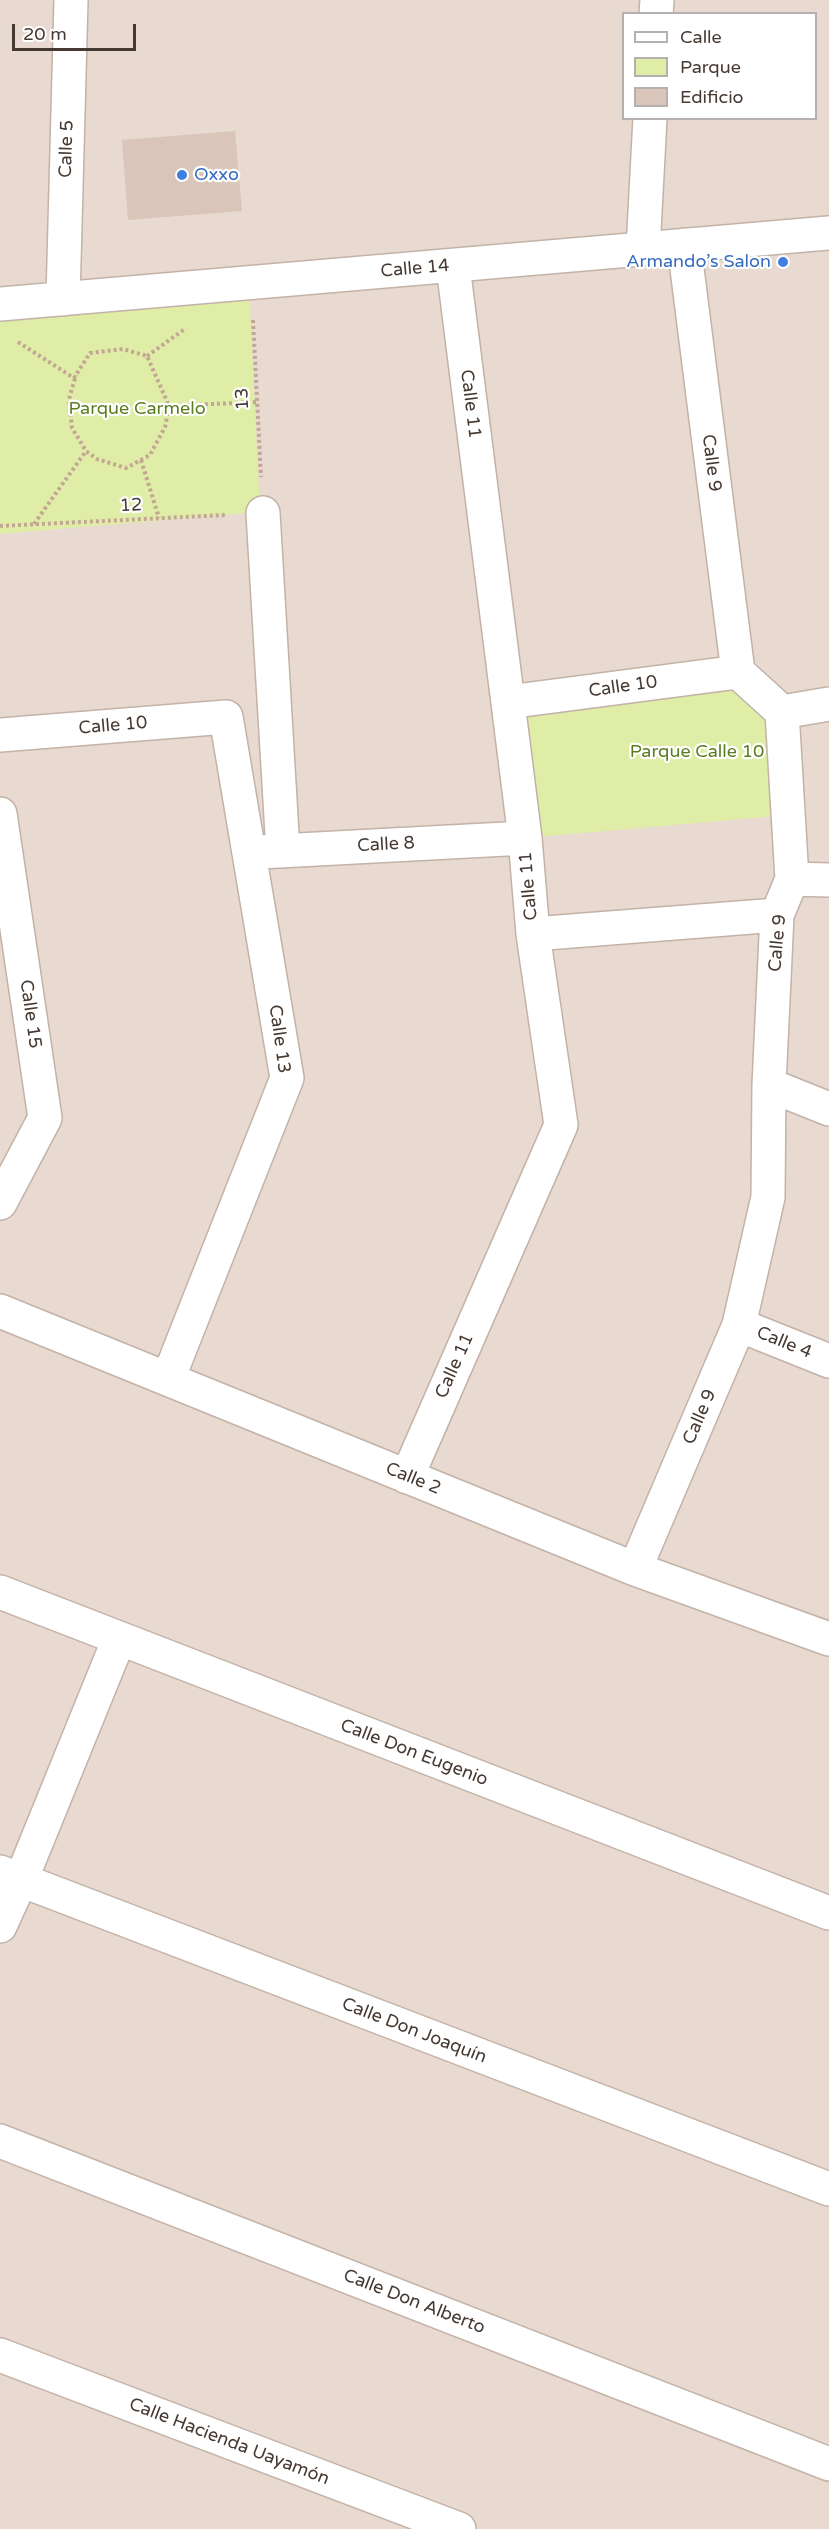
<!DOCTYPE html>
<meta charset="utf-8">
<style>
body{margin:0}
#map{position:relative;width:829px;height:2529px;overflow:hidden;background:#f3eae2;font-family:"Varela Round",sans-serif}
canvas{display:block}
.legend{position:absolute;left:622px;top:12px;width:195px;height:108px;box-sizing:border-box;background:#fff;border:2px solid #b5b0ad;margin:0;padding:8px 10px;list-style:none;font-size:18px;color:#463932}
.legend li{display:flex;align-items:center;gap:12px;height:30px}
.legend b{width:30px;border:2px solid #b5b0ad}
.scale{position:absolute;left:12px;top:24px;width:124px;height:27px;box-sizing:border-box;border:3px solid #463932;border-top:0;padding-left:8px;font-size:18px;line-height:21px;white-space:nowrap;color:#463932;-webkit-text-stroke:4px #fff;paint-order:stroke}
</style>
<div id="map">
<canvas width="829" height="2529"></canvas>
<ul class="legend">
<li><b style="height:8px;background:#fff"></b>Calle</li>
<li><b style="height:16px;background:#dfeda6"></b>Parque</li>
<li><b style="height:16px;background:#d9c5ba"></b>Edificio</li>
</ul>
<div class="scale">20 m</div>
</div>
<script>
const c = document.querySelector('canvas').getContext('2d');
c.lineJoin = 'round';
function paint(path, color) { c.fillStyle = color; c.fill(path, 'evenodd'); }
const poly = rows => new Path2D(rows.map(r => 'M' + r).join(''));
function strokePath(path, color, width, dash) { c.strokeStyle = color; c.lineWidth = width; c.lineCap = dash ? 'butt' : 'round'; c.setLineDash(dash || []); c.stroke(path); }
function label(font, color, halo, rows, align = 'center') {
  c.font = font + ' "Varela Round",sans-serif'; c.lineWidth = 4.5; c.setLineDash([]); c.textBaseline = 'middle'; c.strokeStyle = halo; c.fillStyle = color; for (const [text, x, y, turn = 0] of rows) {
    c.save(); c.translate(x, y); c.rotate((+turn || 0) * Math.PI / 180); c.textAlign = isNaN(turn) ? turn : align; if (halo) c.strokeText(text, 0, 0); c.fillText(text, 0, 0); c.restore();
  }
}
paint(poly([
 [0,0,829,0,829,2529,0,2529],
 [624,14,816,14,816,118,624,118]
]), '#e8dad0');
paint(poly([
 [249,286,260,512,0,534,0,307],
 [759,674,777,816,525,838,508,702]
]), '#dfeda6');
paint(poly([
 [235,131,242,211,128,220,122,140]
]), '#d9c5ba');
const minor = poly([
 [656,14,657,0],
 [643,249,650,118],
 [63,299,71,0],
 [0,304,829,233],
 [263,513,283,851],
 [508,702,738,672],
 [782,712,829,704],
 [0,735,226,717,287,1078,168,1379],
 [0,814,45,1118,0,1203],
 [260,852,525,838],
 [792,879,829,880],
 [533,934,777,915],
 [769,1085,829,1109],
 [0,1311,635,1569,829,1639],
 [739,1325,829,1361],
 [407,1477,561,1125,533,934,525,838,453,266],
 [635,1569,739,1325,768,1197,769,1085,777,915,792,879,782,712,738,672,684,245],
 [0,1592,829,1913],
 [0,1872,829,2189],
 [0,1926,21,1880,119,1639],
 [0,2141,829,2464],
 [0,2355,459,2529]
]);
strokePath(minor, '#c3b2a7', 36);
strokePath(poly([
 [253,320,261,477],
 [18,342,74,378,90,353,123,349,147,356,169,406,165,427,150,455,126,468,97,459,86,451,72,428,69,399,76,375],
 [147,356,186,328],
 [169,406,257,402],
 [141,460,159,518],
 [34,524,86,451],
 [0,526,225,515]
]), '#c3a694', 4, [3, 3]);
strokePath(minor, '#fff', 33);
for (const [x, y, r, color] of [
 [182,175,6,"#3f7fe0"],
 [783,262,6,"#3f7fe0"]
]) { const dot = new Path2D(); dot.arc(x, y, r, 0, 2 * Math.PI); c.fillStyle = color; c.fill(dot); strokePath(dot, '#fff', 2); }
label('18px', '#463932', '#fff', [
 ["Calle 5",67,149,-88],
 ["Calle 14",415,269,-5],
 ["13",243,399,-93],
 ["Calle 11",470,404,83],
 ["Calle 9",711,463,83],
 ["12",131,506,-3],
 ["Calle 10",623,687,-8],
 ["Calle 10",113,726,-5],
 ["Calle 8",386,845,-3],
 ["Calle 11",529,886,-95],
 ["Calle 9",778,943,-85],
 ["Calle 15",30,1014,82],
 ["Calle 13",279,1039,82],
 ["Calle 4",784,1343,22],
 ["Calle 11",455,1366,-66],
 ["Calle 9",700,1417,-67],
 ["Calle 2",413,1479,22],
 ["Calle Don Eugenio",414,1753,21],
 ["Calle Don Joaquín",414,2031,21],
 ["Calle Don Alberto",414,2302,21],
 ["Calle Hacienda Uayamón",229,2442,21]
]);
label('18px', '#366cbe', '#fff', [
 ["Oxxo",194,175],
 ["Armando’s Salon",771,262,"right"]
], 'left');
label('18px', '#5b7d20', '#fff', [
 ["Parque Carmelo",137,409],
 ["Parque Calle 10",697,752]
]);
</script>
